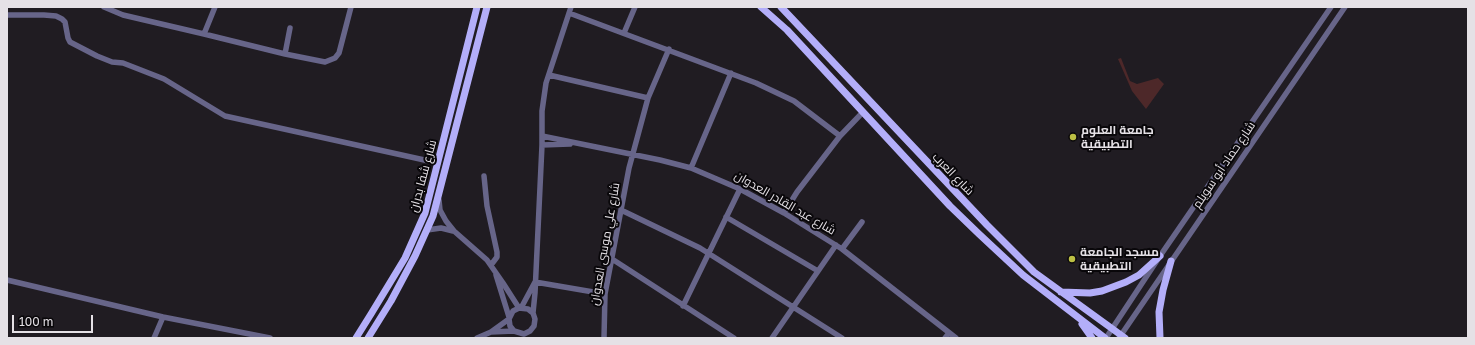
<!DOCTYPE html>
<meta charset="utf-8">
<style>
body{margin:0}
#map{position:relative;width:1475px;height:345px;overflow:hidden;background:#201c22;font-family:"Golos Text",sans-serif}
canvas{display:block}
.frame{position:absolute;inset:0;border:8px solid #e5e1e6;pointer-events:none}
.scale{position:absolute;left:12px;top:315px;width:81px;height:18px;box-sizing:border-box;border:2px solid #e5e1e6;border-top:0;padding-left:5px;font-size:12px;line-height:14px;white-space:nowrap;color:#e5e1e6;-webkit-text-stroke:3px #09070a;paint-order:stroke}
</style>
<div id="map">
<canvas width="1475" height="345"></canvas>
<div class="frame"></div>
<div class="scale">100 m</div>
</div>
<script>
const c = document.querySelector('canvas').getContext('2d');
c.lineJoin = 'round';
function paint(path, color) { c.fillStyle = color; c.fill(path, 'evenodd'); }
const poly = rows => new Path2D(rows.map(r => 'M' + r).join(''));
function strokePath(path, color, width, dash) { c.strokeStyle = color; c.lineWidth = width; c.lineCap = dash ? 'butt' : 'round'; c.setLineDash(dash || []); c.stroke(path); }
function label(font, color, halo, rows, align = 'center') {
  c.font = font + ' "Golos Text",Cairo,sans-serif'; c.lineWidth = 4; c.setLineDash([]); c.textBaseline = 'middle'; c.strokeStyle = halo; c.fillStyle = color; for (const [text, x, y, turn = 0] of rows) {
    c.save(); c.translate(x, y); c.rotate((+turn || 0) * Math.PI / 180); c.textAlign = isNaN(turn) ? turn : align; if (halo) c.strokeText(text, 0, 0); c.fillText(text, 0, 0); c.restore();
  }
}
paint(poly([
 [1121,58,1130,81,1137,84,1158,78,1164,84,1146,109,1132,91,1118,59]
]), '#4d2829');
strokePath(poly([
 [104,7,123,15,204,34],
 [215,7,204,34,285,54,325,62,335,58,339,53,351,7],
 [569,13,756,83,794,101,840,136],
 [7,15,44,15,56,16,62,19,65,22,68,38,70,42,97,56,112,62,123,63,164,79,225,116,438,163],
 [624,33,635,7],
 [285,54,290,28],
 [549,75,648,98],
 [542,136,660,160,691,168,740,189,784,213,842,249,956,338],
 [542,145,570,144],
 [691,168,731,73],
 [484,176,487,206,497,252,497,257,491,265],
 [439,200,440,210,446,221,454,231,487,260,503,283,519,308],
 [621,210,700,248,842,338],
 [784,213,797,192,840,136,863,112],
 [726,217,818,271],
 [427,230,441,228,453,231],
 [842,249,862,222],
 [612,259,734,338],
 [496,275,509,317],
 [7,280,163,317,270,338],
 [535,282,605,294],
 [683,306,740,189],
 [521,308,535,282],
 [533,313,535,293,542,145,542,111,546,83,571,7],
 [491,332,514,331,524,334,530,331,534,326,535,319,533,313,528,309,519,308,513,311,509,319,510,326,514,331],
 [154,338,163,317],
 [477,338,491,332,509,319],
 [604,338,605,294,629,168,648,98,669,49],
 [772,338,836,245],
 [945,338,949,333],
 [1106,338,1160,256,1331,7],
 [1119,338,1345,7]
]), '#676589', 5.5);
strokePath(poly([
 [761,7,787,30,950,206,979,234,1023,275,1105,338],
 [781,7,987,225,1034,272,1125,338],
 [1061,292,1090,293,1102,291,1126,282,1139,275,1160,256],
 [1082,324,1092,338],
 [356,338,371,314,405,258,425,213,477,7],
 [368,338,391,301,415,256,433,216,487,7],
 [1160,338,1159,312,1163,290,1171,261]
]), '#b3aef9', 7);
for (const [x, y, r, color] of [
 [1073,137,4,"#bcbf44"],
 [1072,259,4,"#bcbf44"]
]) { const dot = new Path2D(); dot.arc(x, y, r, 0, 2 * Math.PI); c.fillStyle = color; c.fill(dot); strokePath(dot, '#09070a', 1.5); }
label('bold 12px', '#e5e1e6', '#09070a', [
 ["جامعة العلوم",1081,130],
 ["التطبيقية",1081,144],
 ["مسجد الجامعة",1080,252],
 ["التطبيقية",1080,266]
], 'left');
label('12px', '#e5e1e6', '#09070a', [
 ["شارع حماد أبو سويلم",1224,165,-56],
 ["شارع العرب",953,174,46],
 ["شارع شفا بدران",423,176,-75],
 ["شارع عبد القادر العدوان",785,203,30],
 ["شارع علي موسى العدوان",605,244,-80]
]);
</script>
